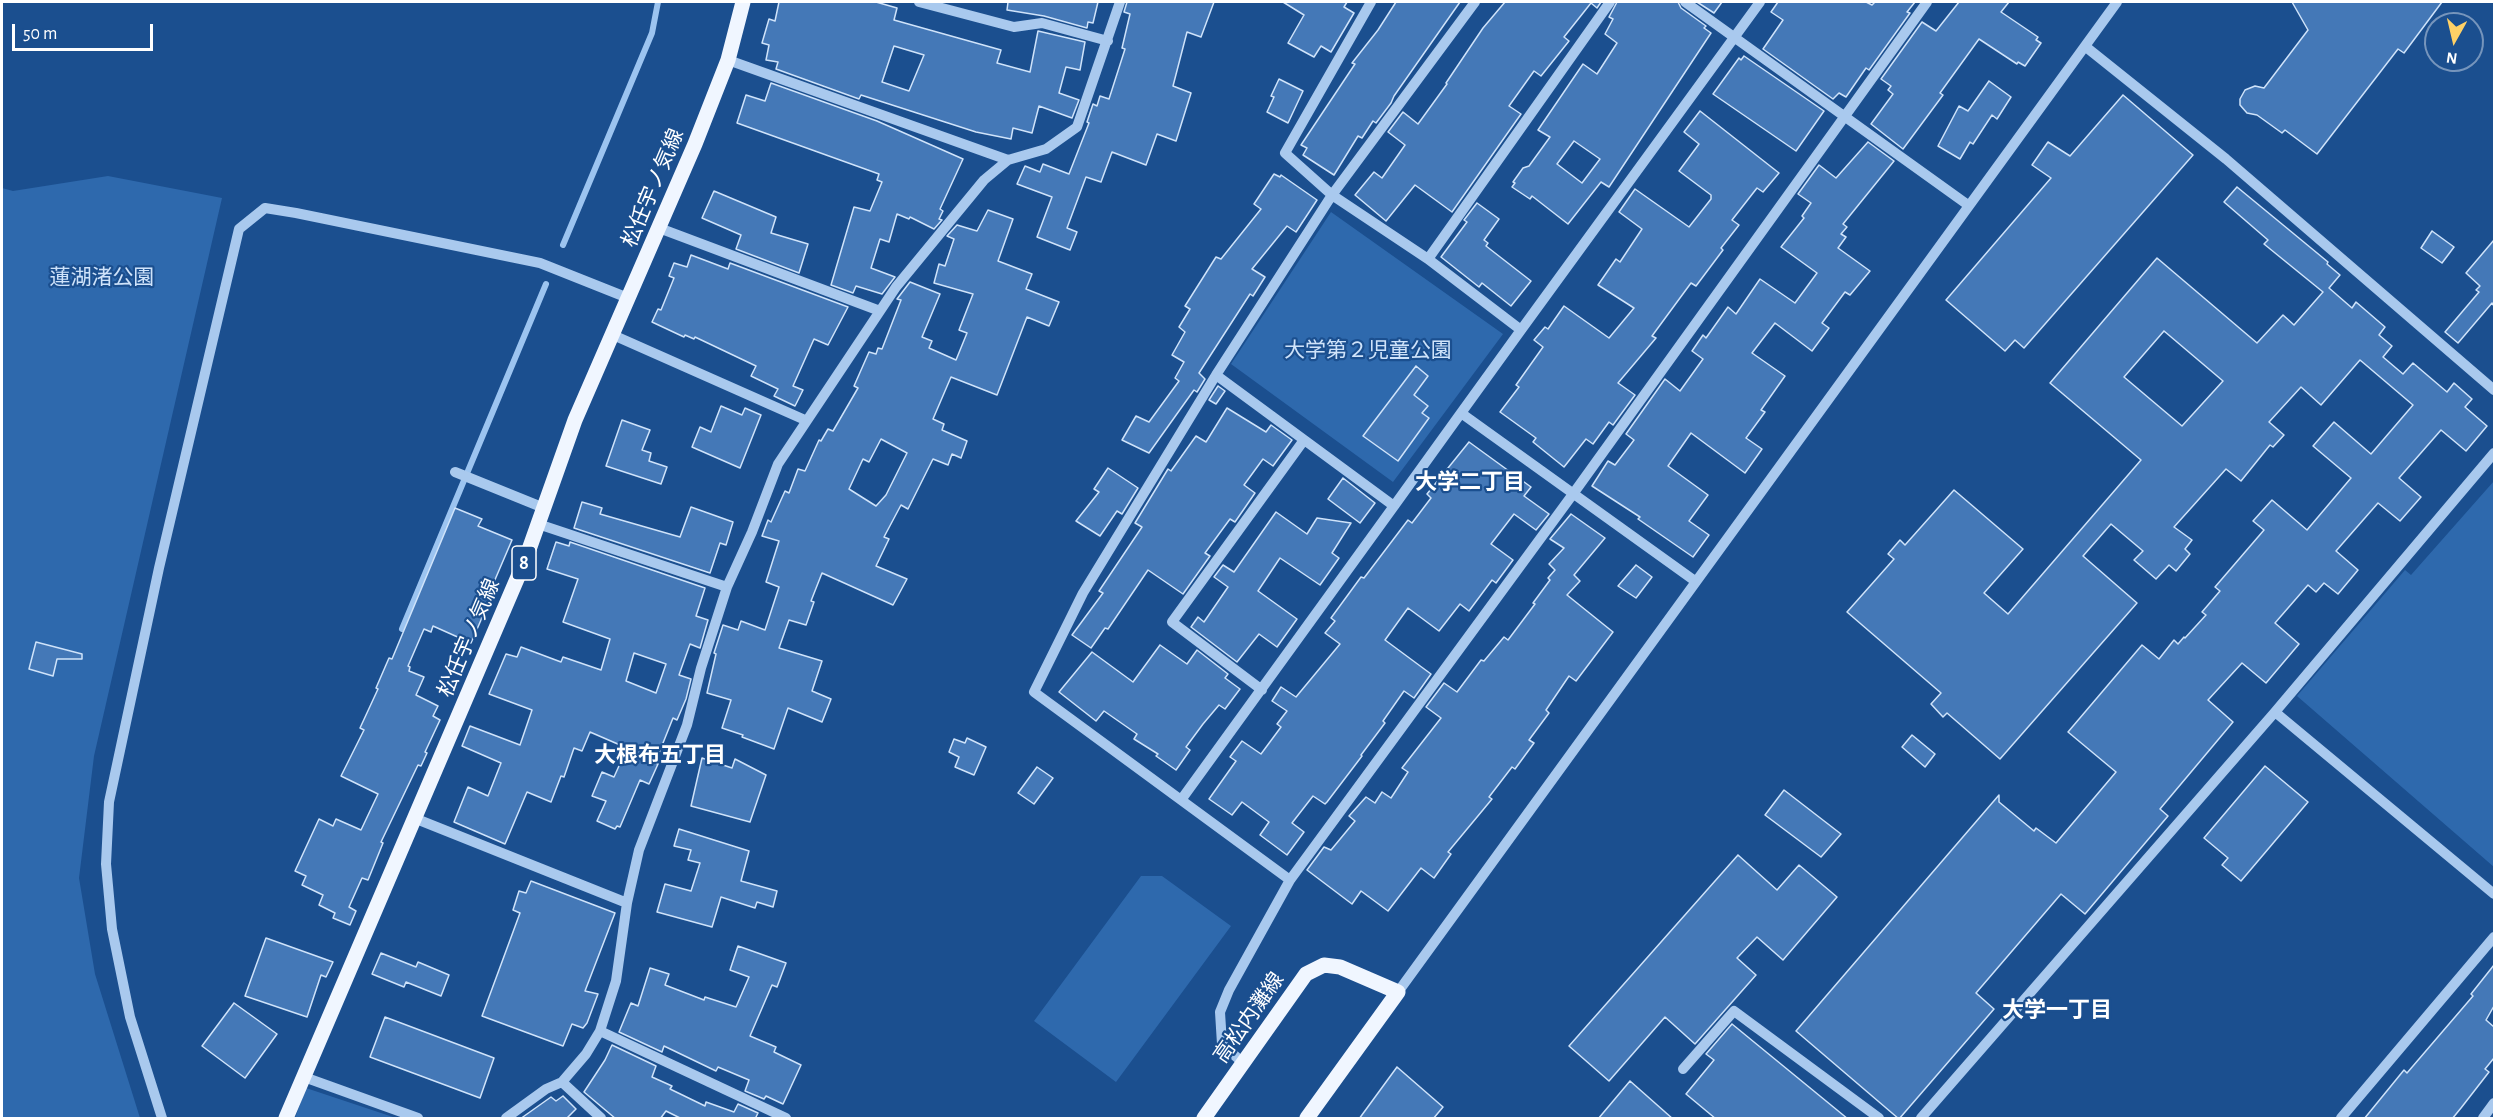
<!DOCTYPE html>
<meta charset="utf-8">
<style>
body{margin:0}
#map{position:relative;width:2496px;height:1120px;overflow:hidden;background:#1b4f8f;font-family:"Alegreya Sans",sans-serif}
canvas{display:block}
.frame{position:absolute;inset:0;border:3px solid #fff;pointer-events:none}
.north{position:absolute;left:2424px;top:12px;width:60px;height:60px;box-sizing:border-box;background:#1b4f8f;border:2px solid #7695bc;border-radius:50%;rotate:188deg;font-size:16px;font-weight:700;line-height:24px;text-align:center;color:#fff}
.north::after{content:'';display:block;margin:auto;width:21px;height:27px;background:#ffd166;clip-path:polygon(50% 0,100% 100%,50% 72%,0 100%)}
.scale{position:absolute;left:12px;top:24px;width:141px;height:27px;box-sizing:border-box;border:3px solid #fff;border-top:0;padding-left:8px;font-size:18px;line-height:21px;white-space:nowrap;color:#fff;-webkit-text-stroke:4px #1b4f8f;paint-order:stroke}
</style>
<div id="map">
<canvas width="2496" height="1120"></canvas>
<div class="frame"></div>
<div class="north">N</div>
<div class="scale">50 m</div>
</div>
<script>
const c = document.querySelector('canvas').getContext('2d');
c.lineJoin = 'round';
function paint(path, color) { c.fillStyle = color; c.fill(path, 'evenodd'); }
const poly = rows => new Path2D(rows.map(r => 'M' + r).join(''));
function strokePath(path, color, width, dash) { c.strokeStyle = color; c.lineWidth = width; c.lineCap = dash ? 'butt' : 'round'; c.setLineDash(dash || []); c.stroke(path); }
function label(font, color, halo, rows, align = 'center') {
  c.font = font + ' "Alegreya Sans","Noto Sans JP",sans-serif'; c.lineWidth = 4.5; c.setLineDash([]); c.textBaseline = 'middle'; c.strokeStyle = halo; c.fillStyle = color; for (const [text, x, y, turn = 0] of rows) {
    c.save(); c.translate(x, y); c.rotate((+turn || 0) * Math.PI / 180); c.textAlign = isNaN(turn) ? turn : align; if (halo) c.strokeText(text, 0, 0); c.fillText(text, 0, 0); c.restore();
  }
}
paint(poly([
 [108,176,222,198,94,756,79,878,95,974,140,1118,2,1118,2,188,13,191],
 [1331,212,1503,334,1393,482,1231,364],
 [2494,481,2494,867,2297,696,2405,570,2411,575],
 [1141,876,1162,876,1231,926,1116,1082,1034,1021],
 [306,1088,396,1118,295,1118]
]), '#2e69ad');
strokePath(poly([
 [563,245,652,33,658,2],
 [402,629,546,284]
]), '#9cc4f0', 6);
const building = poly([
 [779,2,876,2,897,8,894,20,1001,50,997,63,1030,72,1038,31,1085,42,1080,70,1066,67,1059,93,1079,100,1072,118,1039,106,1032,133,1013,128,1011,139,976,132,861,95,859,99,776,69,778,62,766,60,769,45,762,43,769,19,775,21,779,2],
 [894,46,924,55,909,91,882,82,894,46],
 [1008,2,1098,2,1093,23,1088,22,1087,28,1044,16,1007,10,1008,2],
 [1127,2,1214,2,1201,37,1187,32,1173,86,1191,93,1176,141,1157,134,1146,165,1112,152,1101,182,1086,177,1067,228,1077,232,1070,250,1037,237,1052,197,1017,184,1025,166,1040,172,1043,164,1069,174,1089,123,1087,122,1093,104,1097,106,1100,96,1109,99,1125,49,1122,48,1130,14,1124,12,1127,2],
 [1283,2,1347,2,1344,7,1354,13,1331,52,1321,46,1314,57,1288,43,1304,15,1283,2],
 [1396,2,1460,2,1394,96,1391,103,1376,123,1373,121,1362,138,1358,136,1334,175,1303,155,1307,148,1301,145,1355,64,1352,63,1378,30,1396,2],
 [1505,2,1601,2,1597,8,1591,3,1564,37,1569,41,1541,76,1534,71,1509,106,1521,114,1452,212,1415,185,1386,221,1355,195,1374,172,1382,178,1405,145,1388,132,1403,112,1418,124,1447,84,1446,83,1483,28,1505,2],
 [1617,2,1678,2,1681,8,1706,26,1704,28,1711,33,1609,187,1601,182,1568,224,1532,196,1530,199,1512,187,1515,183,1513,182,1523,168,1529,166,1550,137,1538,130,1583,64,1597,74,1617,43,1605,34,1613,19,1609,17,1617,2],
 [1574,141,1600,159,1582,183,1557,164,1574,141],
 [1697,2,1722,2,1714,13,1697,2],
 [1778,2,1866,2,1872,5,1875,2,1915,2,1907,12,1910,13,1869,70,1866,68,1846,97,1839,93,1833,99,1763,49,1783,20,1771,12,1778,2],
 [1959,2,2009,2,2001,12,2038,37,2036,40,2041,43,2025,66,2018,62,2017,64,1979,39,1940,93,1943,95,1903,149,1871,124,1893,94,1888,90,1891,86,1881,79,1922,22,1936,31,1959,2],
 [2292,2,2442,2,2404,53,2398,49,2317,154,2285,130,2282,133,2257,115,2247,113,2240,105,2240,99,2245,90,2255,86,2264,88,2308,30,2292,2],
 [1744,56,1824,111,1796,151,1713,94,1739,58,1741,60,1744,56],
 [1279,79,1303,91,1288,123,1267,112,1274,97,1271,96,1279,79],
 [1989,81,2011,97,1997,119,1992,115,1973,144,1970,142,1960,159,1938,146,1959,106,1968,111,1989,81],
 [771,83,877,121,963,159,940,209,943,211,939,219,942,220,934,229,910,217,909,219,897,214,889,242,880,239,871,268,895,277,882,294,856,286,853,293,831,285,854,207,870,211,882,182,877,180,879,174,737,123,746,95,765,101,771,83],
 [2123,95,2193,155,2024,348,2015,340,2005,351,1946,300,2051,178,2032,165,2048,142,2070,156,2123,95],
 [1700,111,1779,173,1763,192,1757,188,1732,220,1739,225,1721,248,1723,250,1696,286,1691,283,1652,336,1656,338,1618,383,1635,395,1613,425,1609,422,1593,444,1586,439,1564,467,1533,442,1536,438,1500,412,1519,387,1516,385,1543,347,1534,340,1545,327,1548,329,1564,306,1609,338,1634,308,1598,285,1616,259,1620,262,1642,229,1619,212,1635,189,1689,227,1711,199,1711,195,1679,171,1699,144,1684,132,1700,111],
 [1868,142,1894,161,1843,224,1847,227,1841,234,1846,237,1838,248,1870,271,1850,295,1845,292,1822,323,1829,328,1812,351,1775,323,1752,353,1785,376,1761,410,1765,412,1746,438,1762,449,1745,473,1691,433,1668,466,1708,495,1689,521,1709,535,1693,557,1638,519,1640,517,1592,486,1608,461,1615,465,1634,440,1626,434,1665,379,1680,391,1703,359,1692,351,1703,335,1706,338,1728,307,1736,314,1760,279,1795,303,1817,273,1781,247,1804,218,1802,216,1811,203,1798,194,1819,165,1836,178,1868,142],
 [1274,174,1280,177,1281,175,1317,200,1296,232,1287,226,1252,269,1265,277,1253,296,1250,294,1199,373,1205,379,1197,392,1194,390,1149,453,1122,440,1136,416,1149,422,1179,381,1175,378,1184,362,1172,355,1185,332,1179,327,1190,309,1185,306,1216,257,1221,259,1261,209,1254,204,1274,174],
 [2237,187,2328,262,2327,264,2340,275,2329,288,2352,308,2356,302,2385,327,2379,335,2392,346,2383,357,2403,374,2413,363,2447,392,2454,383,2472,399,2465,407,2487,426,2466,451,2441,430,2399,478,2421,497,2400,521,2378,503,2336,551,2358,570,2338,594,2324,583,2316,592,2308,585,2275,623,2299,644,2266,683,2242,663,2208,700,2233,722,2160,809,2168,816,2085,914,2061,894,1976,993,1994,1009,1899,1119,1796,1031,1999,795,1999,802,2034,831,2036,828,2056,843,2116,772,2068,732,2142,645,2159,659,2174,640,2178,644,2184,637,2185,638,2206,615,2202,612,2220,591,2215,587,2264,530,2253,521,2272,500,2307,530,2351,478,2313,446,2334,422,2371,454,2413,405,2360,360,2321,405,2301,387,2269,422,2284,435,2273,447,2270,445,2241,481,2226,469,2174,527,2192,540,2185,549,2190,554,2176,571,2169,565,2156,579,2134,560,2143,551,2111,524,2083,556,2137,603,2000,759,1947,713,1943,717,1931,704,1941,693,1847,612,1894,559,1888,554,1900,540,1905,545,1954,490,2023,549,1984,593,2008,614,2141,460,2050,383,2157,258,2257,343,2283,315,2294,325,2323,292,2264,244,2268,240,2224,202,2237,187],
 [2164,331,2223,381,2182,426,2124,377,2164,331],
 [714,191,776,217,771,233,808,244,799,273,736,249,741,235,702,218,714,191],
 [1477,203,1499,219,1484,240,1488,243,1486,246,1531,281,1511,306,1482,283,1479,287,1441,257,1467,222,1464,220,1477,203],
 [988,210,1013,219,998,261,1032,274,1026,289,1059,302,1049,326,1027,317,997,395,951,377,933,419,944,424,942,430,967,441,961,458,952,454,948,465,933,459,908,509,901,505,884,537,889,539,876,566,907,579,893,605,822,573,811,601,814,602,806,625,789,620,779,648,822,661,812,691,831,699,822,722,788,708,774,749,742,737,743,735,722,728,731,700,707,693,716,654,714,653,723,625,738,630,741,621,765,630,779,587,766,582,779,541,762,536,768,520,771,522,785,491,789,493,798,469,805,471,819,440,821,441,828,429,833,431,858,388,854,386,869,352,876,354,878,348,882,349,901,300,897,299,910,282,940,294,922,337,932,341,929,348,956,360,967,333,959,330,973,294,934,283,939,264,945,266,954,239,947,236,957,225,977,231,988,210],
 [881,439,907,453,886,495,876,506,849,489,863,459,869,462,881,439],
 [2432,231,2454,247,2442,263,2421,248,2432,231],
 [2494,240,2494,306,2492,303,2458,343,2445,332,2479,292,2476,290,2480,286,2466,273,2494,240],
 [691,255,728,269,730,263,848,307,828,345,814,339,793,386,803,390,795,406,774,396,778,389,751,376,756,366,695,337,694,339,685,335,684,337,652,322,658,309,661,310,674,278,669,276,674,263,687,267,691,255],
 [1416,366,1428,376,1414,395,1428,406,1422,413,1429,418,1398,461,1363,436,1416,366],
 [1218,386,1225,391,1216,404,1209,400,1218,386],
 [721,406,742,415,745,408,761,415,740,468,692,447,700,427,711,432,721,406],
 [1227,408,1266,432,1271,425,1292,440,1273,466,1263,459,1244,485,1255,493,1235,522,1230,519,1205,553,1210,556,1183,594,1148,570,1108,629,1105,628,1091,648,1072,635,1103,593,1099,591,1142,527,1135,523,1168,469,1171,471,1196,436,1206,442,1227,408],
 [622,420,650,430,642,450,651,453,649,461,667,467,661,484,606,466,622,420],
 [1469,442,1531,487,1524,496,1549,514,1536,530,1514,514,1491,544,1513,560,1496,583,1492,580,1469,611,1460,604,1439,631,1408,608,1385,640,1431,674,1414,698,1404,691,1383,721,1385,723,1361,755,1362,756,1327,802,1325,804,1313,796,1292,823,1304,832,1287,855,1260,835,1269,822,1242,802,1232,815,1209,799,1236,761,1230,757,1242,741,1261,754,1281,727,1277,724,1287,711,1272,701,1281,687,1296,697,1340,644,1325,633,1335,621,1331,618,1361,577,1364,578,1408,520,1412,523,1431,498,1427,494,1469,442],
 [1108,468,1138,488,1122,514,1117,511,1100,536,1076,521,1099,492,1094,489,1108,468],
 [1343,478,1375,503,1360,523,1328,499,1343,478],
 [582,502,602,508,600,514,680,537,691,507,733,522,726,545,720,543,710,573,574,528,582,502],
 [455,508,482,519,478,526,512,540,491,589,494,590,471,643,433,626,431,632,424,629,408,666,410,667,409,671,424,677,416,695,438,706,433,716,440,720,425,752,427,753,421,766,418,765,381,842,383,843,368,880,362,878,349,907,356,911,350,925,333,918,335,913,319,905,323,895,302,885,306,876,295,871,319,819,333,826,336,819,361,830,378,794,341,776,364,730,360,728,378,689,376,688,389,658,392,659,455,508],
 [1276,512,1307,534,1317,518,1351,523,1332,553,1339,558,1320,585,1280,558,1258,591,1297,619,1277,647,1259,634,1237,662,1191,627,1198,617,1204,622,1228,587,1214,577,1223,565,1234,572,1276,512],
 [1571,514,1605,538,1574,575,1580,581,1567,595,1613,632,1576,681,1569,676,1546,710,1549,713,1529,740,1534,743,1515,769,1512,767,1489,797,1492,799,1448,852,1451,854,1434,878,1421,868,1388,911,1361,891,1352,904,1307,870,1324,847,1331,850,1355,821,1349,816,1366,797,1375,803,1382,792,1391,798,1408,772,1402,768,1441,718,1426,707,1444,683,1457,692,1481,660,1484,661,1504,637,1508,640,1535,604,1533,603,1550,580,1548,578,1555,570,1549,564,1564,548,1550,539,1571,514],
 [556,542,569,546,570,542,705,588,696,616,708,620,700,648,690,644,679,675,691,679,686,699,677,720,673,718,655,763,658,764,649,784,640,780,620,827,617,826,615,829,597,821,606,801,592,796,602,772,614,777,627,748,590,732,582,751,574,748,564,777,561,776,551,802,527,792,505,844,454,822,468,787,488,796,501,763,462,746,470,726,520,745,532,710,489,694,506,654,517,657,521,647,561,662,563,657,601,670,610,639,563,622,578,579,547,569,556,542],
 [634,653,666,664,656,693,626,681,634,653],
 [1636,565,1652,577,1636,598,1618,586,1636,565],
 [36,642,82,654,82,659,57,659,53,676,29,669,36,642],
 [1160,645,1187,664,1197,650,1228,674,1225,678,1240,689,1225,709,1219,705,1203,724,1186,747,1190,750,1176,770,1156,756,1158,754,1134,739,1137,734,1104,711,1096,721,1059,692,1092,652,1133,682,1160,645],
 [1912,735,1935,754,1925,767,1902,747,1912,735],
 [967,738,986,747,974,775,955,767,959,757,949,752,954,739,965,743,967,738],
 [702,758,732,768,735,759,766,775,750,822,691,806,702,758],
 [2265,766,2308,802,2241,881,2222,865,2228,858,2204,838,2265,766],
 [1037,767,1053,778,1034,804,1018,793,1037,767],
 [1784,790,1841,834,1821,857,1765,815,1784,790],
 [679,829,749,851,741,881,777,891,773,907,757,902,755,908,721,897,712,927,657,912,665,884,691,891,700,863,688,860,691,850,674,846,679,829],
 [1738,855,1777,890,1799,865,1837,897,1783,960,1757,937,1737,958,1756,975,1695,1044,1665,1017,1609,1081,1569,1046,1738,855],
 [531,881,615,913,585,991,598,994,587,1023,583,1028,572,1024,563,1046,482,1016,520,913,513,910,519,891,526,893,531,881],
 [266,938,333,962,326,977,321,975,307,1017,245,996,266,938],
 [738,946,786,963,777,987,772,985,750,1036,776,1047,774,1052,801,1065,783,1104,766,1096,764,1099,745,1091,749,1080,718,1067,716,1071,664,1046,662,1052,619,1032,631,1003,638,1006,650,968,669,974,665,985,704,1000,705,997,736,1007,749,977,730,970,738,946],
 [381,953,416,967,418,962,449,975,441,996,406,982,404,987,372,974,381,953],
 [2494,965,2494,1006,2486,1020,2494,1027,2494,1058,2485,1069,2489,1072,2461,1108,2452,1119,2364,1119,2404,1070,2407,1073,2473,996,2471,994,2494,965],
 [234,1003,277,1034,245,1078,202,1046,234,1003],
 [385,1017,494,1058,480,1098,370,1057,385,1017],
 [1732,1024,1848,1119,1716,1119,1686,1094,1714,1060,1706,1054,1732,1024],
 [612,1045,656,1066,652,1077,672,1086,670,1089,705,1106,706,1102,734,1112,738,1104,758,1113,755,1119,682,1119,666,1111,660,1119,616,1119,584,1092,605,1060,612,1045],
 [1397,1067,1443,1107,1433,1119,1359,1119,1397,1067],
 [1630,1081,1673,1119,1598,1119,1630,1081],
 [563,1096,576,1109,566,1119,520,1119,551,1097,556,1101,563,1096]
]);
paint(building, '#4478b7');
strokePath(building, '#cfe3fa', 1.5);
strokePath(poly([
 [919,2,1014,27,1042,23,1108,41],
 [1475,2,1332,195,1428,259,1521,330,1461,413,1695,581],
 [1685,2,1968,205],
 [2086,47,2226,159,2494,390],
 [728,60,1008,160],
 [659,228,880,311],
 [1428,259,1610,2],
 [1521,330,1760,2],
 [613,335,805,420],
 [1216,375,1394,506,1461,413],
 [2494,453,2275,712,2494,894],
 [455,472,544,508],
 [538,524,727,587],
 [1262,690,1172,622,1304,440],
 [1181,800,1394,506],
 [414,818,627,903],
 [1290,880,1573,494,1927,2],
 [1398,992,2117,2],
 [600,1031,786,1118],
 [1243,1063,1222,1044,1220,1012,1229,990,1290,880,1034,692,1083,593,1216,375,1332,195,1285,153,1371,2],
 [1683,1069,1734,1011,1879,1118],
 [304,1077,418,1118],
 [562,1082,601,1118],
 [162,1118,130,1017,112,929,106,864,109,802,159,568,239,229,265,208,296,213,540,263,628,298],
 [506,1118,546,1089,562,1082,586,1054,600,1031,616,981,627,903,639,850,687,725,701,668,727,587,752,532,778,464,896,287,984,180,1008,160,1046,149,1077,127,1120,2],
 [1921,1118,2275,712],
 [2341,1118,2494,937],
 [2483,1118,2494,1103]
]), '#a9c9ee', 10);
strokePath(poly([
 [286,1118,526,558,575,420,695,144,728,60,743,2],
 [1204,1118,1306,974,1324,965,1340,967,1398,992,1307,1118]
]), '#f0f6ff', 15);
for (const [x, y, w] of [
 [524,563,24]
]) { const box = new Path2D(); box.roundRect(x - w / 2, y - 17, w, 34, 4.5); c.fillStyle = '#1b4f8f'; c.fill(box); strokePath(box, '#fff', 1.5); }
label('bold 20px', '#fff', null, [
 ["8",524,563]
]);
label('21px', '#fff', '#1b4f8f', [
 ["松任宇ノ気線",653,188,-67],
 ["松任宇ノ気線",469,638,-67],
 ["高松内灘線",1249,1018,-55]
]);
label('21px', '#cfe3fa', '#1b4f8f', [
 ["蓮湖渚公園",102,278],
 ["大学第２児童公園",1368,351]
]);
label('bold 22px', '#fff', '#1b4f8f', [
 ["大学二丁目",1470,482],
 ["大根布五丁目",660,755],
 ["大学一丁目",2057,1010]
]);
</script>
